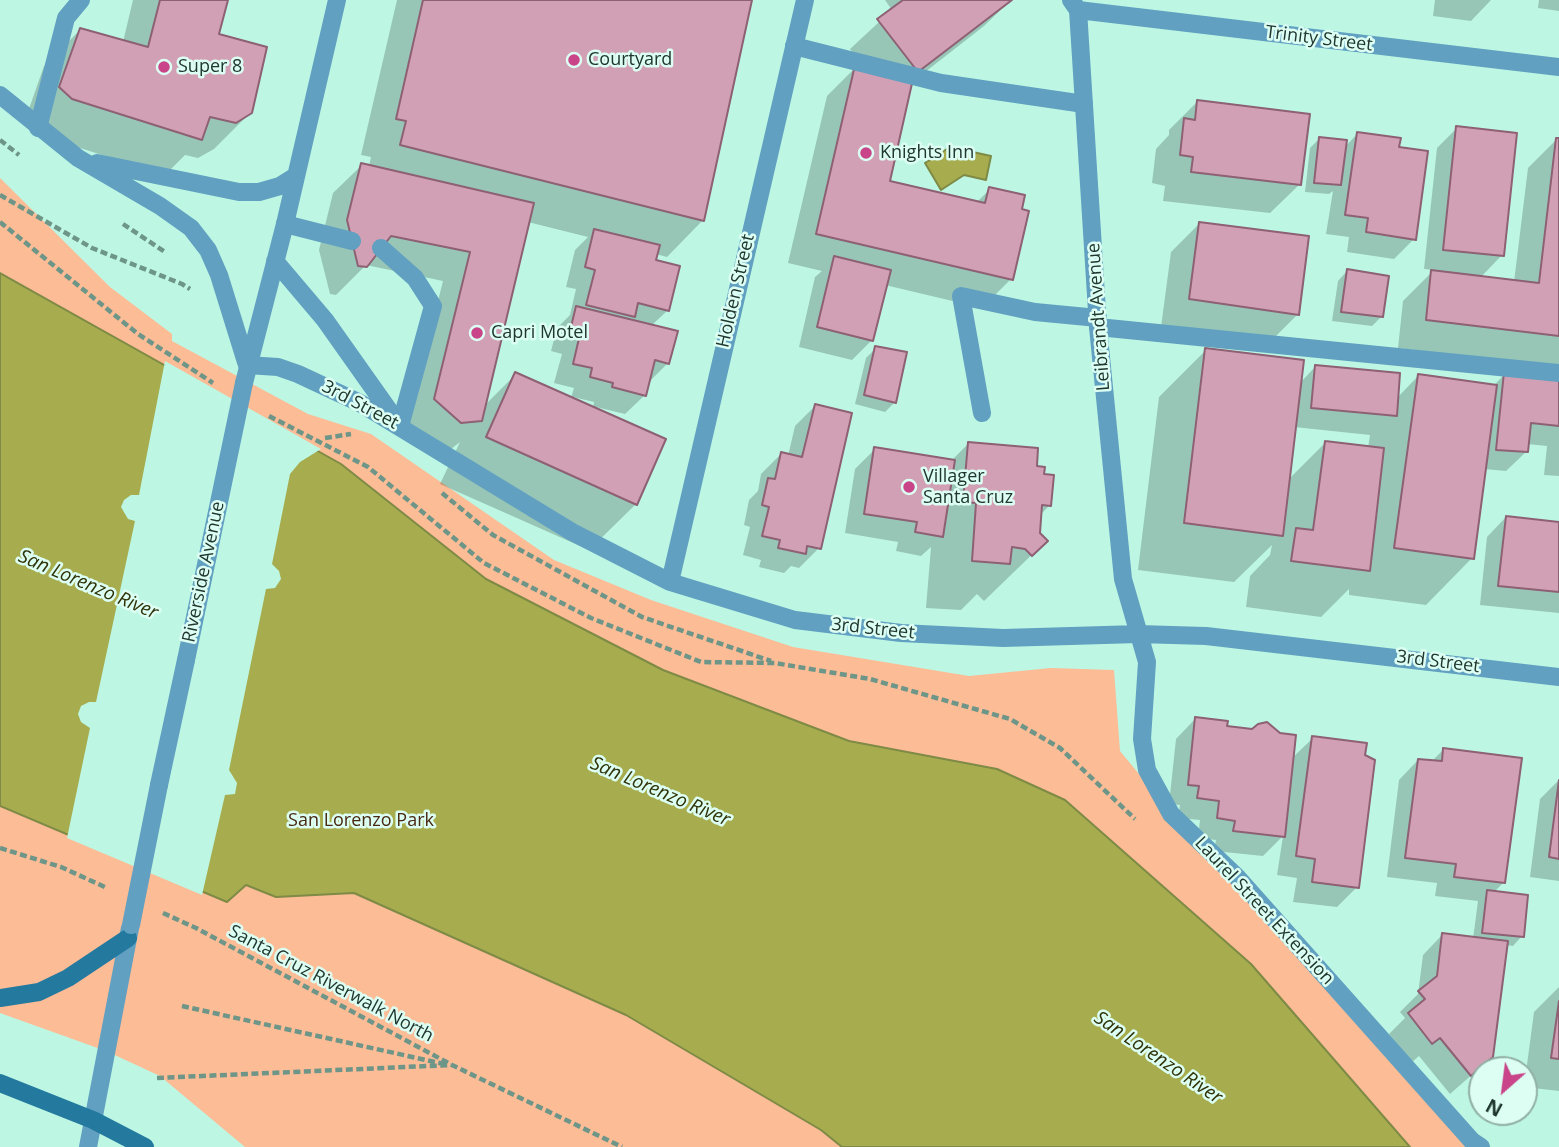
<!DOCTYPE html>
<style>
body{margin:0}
#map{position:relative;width:1559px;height:1147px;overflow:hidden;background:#bdf7e4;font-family:"Open Sans",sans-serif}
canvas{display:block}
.north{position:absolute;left:1468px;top:1056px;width:70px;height:70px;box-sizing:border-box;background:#ddfff3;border:2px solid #91afa5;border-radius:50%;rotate:208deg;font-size:19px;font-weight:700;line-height:28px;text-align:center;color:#203730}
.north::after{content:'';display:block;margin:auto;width:24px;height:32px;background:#c94488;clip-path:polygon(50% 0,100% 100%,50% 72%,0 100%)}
</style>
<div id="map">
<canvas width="1559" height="1147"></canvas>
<div class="north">N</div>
</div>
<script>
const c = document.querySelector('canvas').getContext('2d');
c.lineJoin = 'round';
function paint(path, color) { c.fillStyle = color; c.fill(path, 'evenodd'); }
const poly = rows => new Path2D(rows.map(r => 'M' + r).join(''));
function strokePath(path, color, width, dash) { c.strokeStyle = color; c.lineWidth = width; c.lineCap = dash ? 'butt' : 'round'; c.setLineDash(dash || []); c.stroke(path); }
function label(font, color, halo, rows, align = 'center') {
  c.font = font + ' "Open Sans",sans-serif'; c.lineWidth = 5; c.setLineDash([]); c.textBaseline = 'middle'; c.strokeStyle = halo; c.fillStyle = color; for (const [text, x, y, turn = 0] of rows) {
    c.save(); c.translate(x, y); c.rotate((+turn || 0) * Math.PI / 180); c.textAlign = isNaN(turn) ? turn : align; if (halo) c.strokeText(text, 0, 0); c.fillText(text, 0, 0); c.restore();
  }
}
paint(poly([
 [0,178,110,287,172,334,172,341,308,414,371,434,554,560,651,600,793,647,969,676,1051,668,1114,670,1120,751,1172,814,1481,1147,245,1147,160,1076,106,1051,0,1013]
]), '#fcbc96');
const water = poly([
 [950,147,991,156,986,180,964,175,941,190,925,163,950,147],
 [0,273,341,464,486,579,663,670,849,741,997,769,1065,800,1251,964,1410,1147,842,1147,821,1130,626,1015,354,893,276,897,246,885,227,902,0,806,0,273]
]);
paint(water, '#a7ad4e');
strokePath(water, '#7e8a45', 2);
paint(poly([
 [165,361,321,449,300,462,290,474,272,564,279,571,281,579,275,588,266,589,229,770,237,783,235,794,225,795,202,895,67,838,90,728,81,722,78,714,81,706,89,702,96,702,135,521,128,519,121,507,124,500,131,495,139,495]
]), '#bdf7e4');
paint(poly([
 [133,0,226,0,217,36,250,113,214,149,198,158,185,155,165,175,36,134,24,123,44,66,80,30,123,42],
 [397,0,750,0,703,220,667,257,656,254,654,261,668,310,651,326,668,363,648,383,645,395,625,414,596,407,596,409,636,504,589,550,440,484,460,442,451,449,406,428,443,281,366,265,336,295,330,294,319,250,333,193,362,165,369,166,371,157,361,155],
 [528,222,588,237,575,250,566,287,576,289,570,315,557,328,551,351,562,354,554,383,574,388,571,398,516,374,484,406],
 [573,397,594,402,593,408,572,399],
 [885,0,1011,0,984,26,911,83,888,182,976,203,990,189,1011,279,982,308,885,285,872,340,852,360,799,347,815,277,822,271,788,263,827,96,856,67,865,69,850,49,892,10],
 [1435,0,1491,0,1471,21,1433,16],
 [1539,0,1559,0,1559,11,1538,8],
 [1198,101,1299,185,1270,213,1163,201,1165,186,1152,183,1156,149,1169,135,1169,130],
 [1457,128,1502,255,1480,278,1514,282,1528,168,1556,140,1559,140,1559,368,1398,348,1403,301,1434,270,1424,269,1437,148],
 [1358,133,1397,149,1414,239,1394,259,1347,252,1349,237,1326,234,1333,191,1329,194,1305,192,1310,148,1320,138,1344,148],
 [1200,223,1298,314,1269,343,1161,327,1171,252],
 [1347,271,1382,316,1372,326,1332,321,1338,281],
 [876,348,895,402,885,412,855,404,866,358],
 [1206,350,1300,383,1315,367,1397,398,1418,376,1493,386,1505,374,1559,380,1559,476,1544,475,1547,446,1527,444,1526,452,1506,471,1484,469,1472,558,1426,605,1349,595,1349,589,1321,617,1246,607,1250,576,1270,555,1272,545,1234,582,1138,570,1159,397],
 [1294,427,1370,435,1368,448,1326,442,1288,480],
 [815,406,819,548,799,568,791,566,784,573,759,567,761,560,743,555,750,527,744,525,749,500,758,491,761,474,781,454,788,456,795,426],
 [968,444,1035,467,1050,505,1040,515,1039,533,1046,541,984,601,977,594,961,610,926,608,931,547,921,556,896,551,898,542,845,533,855,469,875,449,951,461],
 [1506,517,1559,523,1559,613,1480,605,1487,537],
 [1195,719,1225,728,1291,759,1313,738,1357,887,1337,907,1293,902,1297,878,1277,875,1283,836,1263,856,1214,851,1216,840,1198,838,1200,820,1178,818,1180,805,1169,804,1176,739],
 [1444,749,1504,882,1493,893,1522,936,1513,946,1506,945,1492,1057,1450,1094,1419,1056,1412,1062,1389,1034,1405,1018,1400,1012,1418,994,1423,955,1442,935,1473,939,1478,901,1435,896,1437,883,1387,877,1399,780,1418,760,1431,762],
 [1559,780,1559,881,1530,877,1540,799],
 [1559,987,1559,1091,1524,1087,1534,1012]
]), '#0003');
const building = poly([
 [160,0,228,0,219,34,267,47,252,113,236,123,210,117,202,140,72,99,59,87,80,28,148,47,160,0],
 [423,0,752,0,704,221,400,145,406,121,396,119,423,0],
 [903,0,1012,0,918,72,877,19,903,0],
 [855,65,913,79,890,181,985,203,989,187,1025,195,1022,209,1029,211,1013,280,816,234,855,65],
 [1197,100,1310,114,1301,185,1191,172,1193,157,1180,155,1184,118,1195,120,1197,100],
 [1456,126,1517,133,1504,256,1443,250,1456,126],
 [1357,132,1401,138,1399,147,1428,151,1416,240,1366,232,1368,218,1345,215,1357,132],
 [1319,137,1347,140,1341,185,1314,183,1319,137],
 [1556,138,1559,138,1559,336,1426,320,1431,270,1539,283,1556,138],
 [361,163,534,203,482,421,461,423,434,399,470,252,391,236,367,267,358,266,347,220,361,163],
 [1199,222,1309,236,1299,315,1189,299,1199,222],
 [594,229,660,245,656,260,680,266,669,311,638,303,635,317,586,305,595,270,585,267,594,229],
 [834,256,891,270,873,341,817,327,834,256],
 [1347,269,1389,276,1383,317,1341,312,1347,269],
 [576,306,678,331,669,364,655,360,646,396,612,387,613,383,590,377,592,368,573,364,580,334,570,331,576,306],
 [875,346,907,352,896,403,864,395,875,346],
 [1205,348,1304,360,1283,536,1184,523,1205,348],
 [1315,365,1400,373,1397,416,1311,408,1315,365],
 [515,372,666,439,637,505,486,437,515,372],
 [1504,372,1559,378,1559,426,1531,423,1528,452,1496,450,1504,372],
 [1418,374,1497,385,1474,559,1394,548,1418,374],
 [815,404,852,413,821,549,807,546,806,554,778,548,780,540,762,536,769,507,762,505,768,478,775,479,781,452,802,457,815,404],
 [1325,441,1384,448,1370,571,1291,561,1296,528,1313,530,1325,441],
 [968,442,1038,448,1037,466,1045,467,1044,474,1054,475,1051,506,1042,505,1040,533,1048,541,1032,556,1025,549,1012,547,1010,564,972,561,976,503,963,502,968,442],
 [874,447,955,460,943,537,915,532,917,522,864,514,874,447],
 [1506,516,1559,522,1559,592,1498,586,1506,516],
 [1195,717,1228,721,1227,726,1252,729,1258,724,1267,722,1280,733,1296,735,1285,837,1233,831,1235,821,1217,818,1219,801,1197,798,1199,786,1188,785,1195,717],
 [1312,736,1367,743,1365,755,1375,760,1359,888,1312,882,1315,859,1296,856,1312,736],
 [1443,748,1522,758,1505,883,1454,877,1456,864,1405,858,1418,759,1442,761,1443,748],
 [1559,780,1559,859,1549,857,1559,780],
 [1487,890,1528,895,1524,937,1482,933,1487,890],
 [1442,933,1508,941,1493,1057,1471,1076,1440,1038,1432,1044,1408,1013,1425,999,1418,991,1437,976,1442,933],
 [1559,1001,1559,1059,1551,1058,1559,1001]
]);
paint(building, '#d2a0b4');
strokePath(building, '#8d6073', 2);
strokePath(poly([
 [0,140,19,155],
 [0,195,92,248,182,284,190,289],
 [0,222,138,334,213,383],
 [123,224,165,252],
 [269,416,368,467,484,563,591,618,701,662,775,663,870,679,1010,719,1060,748,1135,819],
 [325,438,351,434],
 [442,493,493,535,642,617,771,661],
 [0,848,61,867,107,888],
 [163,913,196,928,452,1065,622,1147],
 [182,1006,444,1064],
 [157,1078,451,1065]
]), '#6d9588', 4.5, [7, 3.5]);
strokePath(poly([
 [794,46,941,83,1084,104],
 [38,128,66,18,81,0],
 [285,224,352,241],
 [381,248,415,278,433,306,400,426],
 [1098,327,1559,373],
 [982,413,961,296,1035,312,1098,318]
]), '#61a0c0', 18);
strokePath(poly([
 [1071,0,1078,10,1098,327,1123,579,1147,662,1142,739,1147,770,1171,814,1237,877,1472,1141,1481,1147],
 [1078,10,1559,67],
 [247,365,278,367,298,374,360,403,572,532,670,582,795,620,901,633,1003,638,1138,634,1206,636,1559,677],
 [670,582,805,0]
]), '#61a0c0', 18);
strokePath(poly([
 [0,95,78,158,160,206,191,228,208,250,219,275,246,362],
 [97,163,239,192,259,192,280,186,296,176],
 [275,261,325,320,400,426],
 [244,383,285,224,337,0],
 [159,785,186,660],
 [88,1147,130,928]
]), '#61a0c0', 18);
strokePath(poly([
 [0,998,39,992,68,978,128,938],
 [0,1083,93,1120,145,1147]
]), '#24799f', 18);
strokePath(poly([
 [186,660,244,383],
 [131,925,159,785]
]), '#61a0c0', 18);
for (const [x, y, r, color] of [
 [574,60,7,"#c94488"],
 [164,67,7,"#c94488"],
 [866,153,7,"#c94488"],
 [477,333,7,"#c94488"],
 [909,487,7,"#c94488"]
]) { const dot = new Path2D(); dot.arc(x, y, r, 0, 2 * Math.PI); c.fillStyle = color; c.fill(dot); strokePath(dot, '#ddfff3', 2.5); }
label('18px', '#203730', '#ddfff3', [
 ["Trinity Street",1319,39,7],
 ["Holden Street",736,291,-77],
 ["Leibrandt Avenue",1099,317,-94],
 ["3rd Street",360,405,28],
 ["Riverside Avenue",204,572,-78],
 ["3rd Street",873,629,6],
 ["3rd Street",1438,662,7],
 ["Laurel Street Extension",1264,911,47],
 ["Santa Cruz Riverwalk North",331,984,28]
]);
label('18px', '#203730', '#ddfff3', [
 ["Courtyard",588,60],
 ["Super 8",178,67],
 ["Knights Inn",880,153],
 ["Capri Motel",491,333],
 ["Villager",923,477],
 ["Santa Cruz",923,498]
], 'left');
label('18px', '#492812', '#ddfff3', [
 ["San Lorenzo Park",361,821]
]);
label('italic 19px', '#303309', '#ddfff3', [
 ["San Lorenzo River",88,585,23],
 ["San Lorenzo River",660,792,23],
 ["San Lorenzo River",1158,1058,34]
]);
</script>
